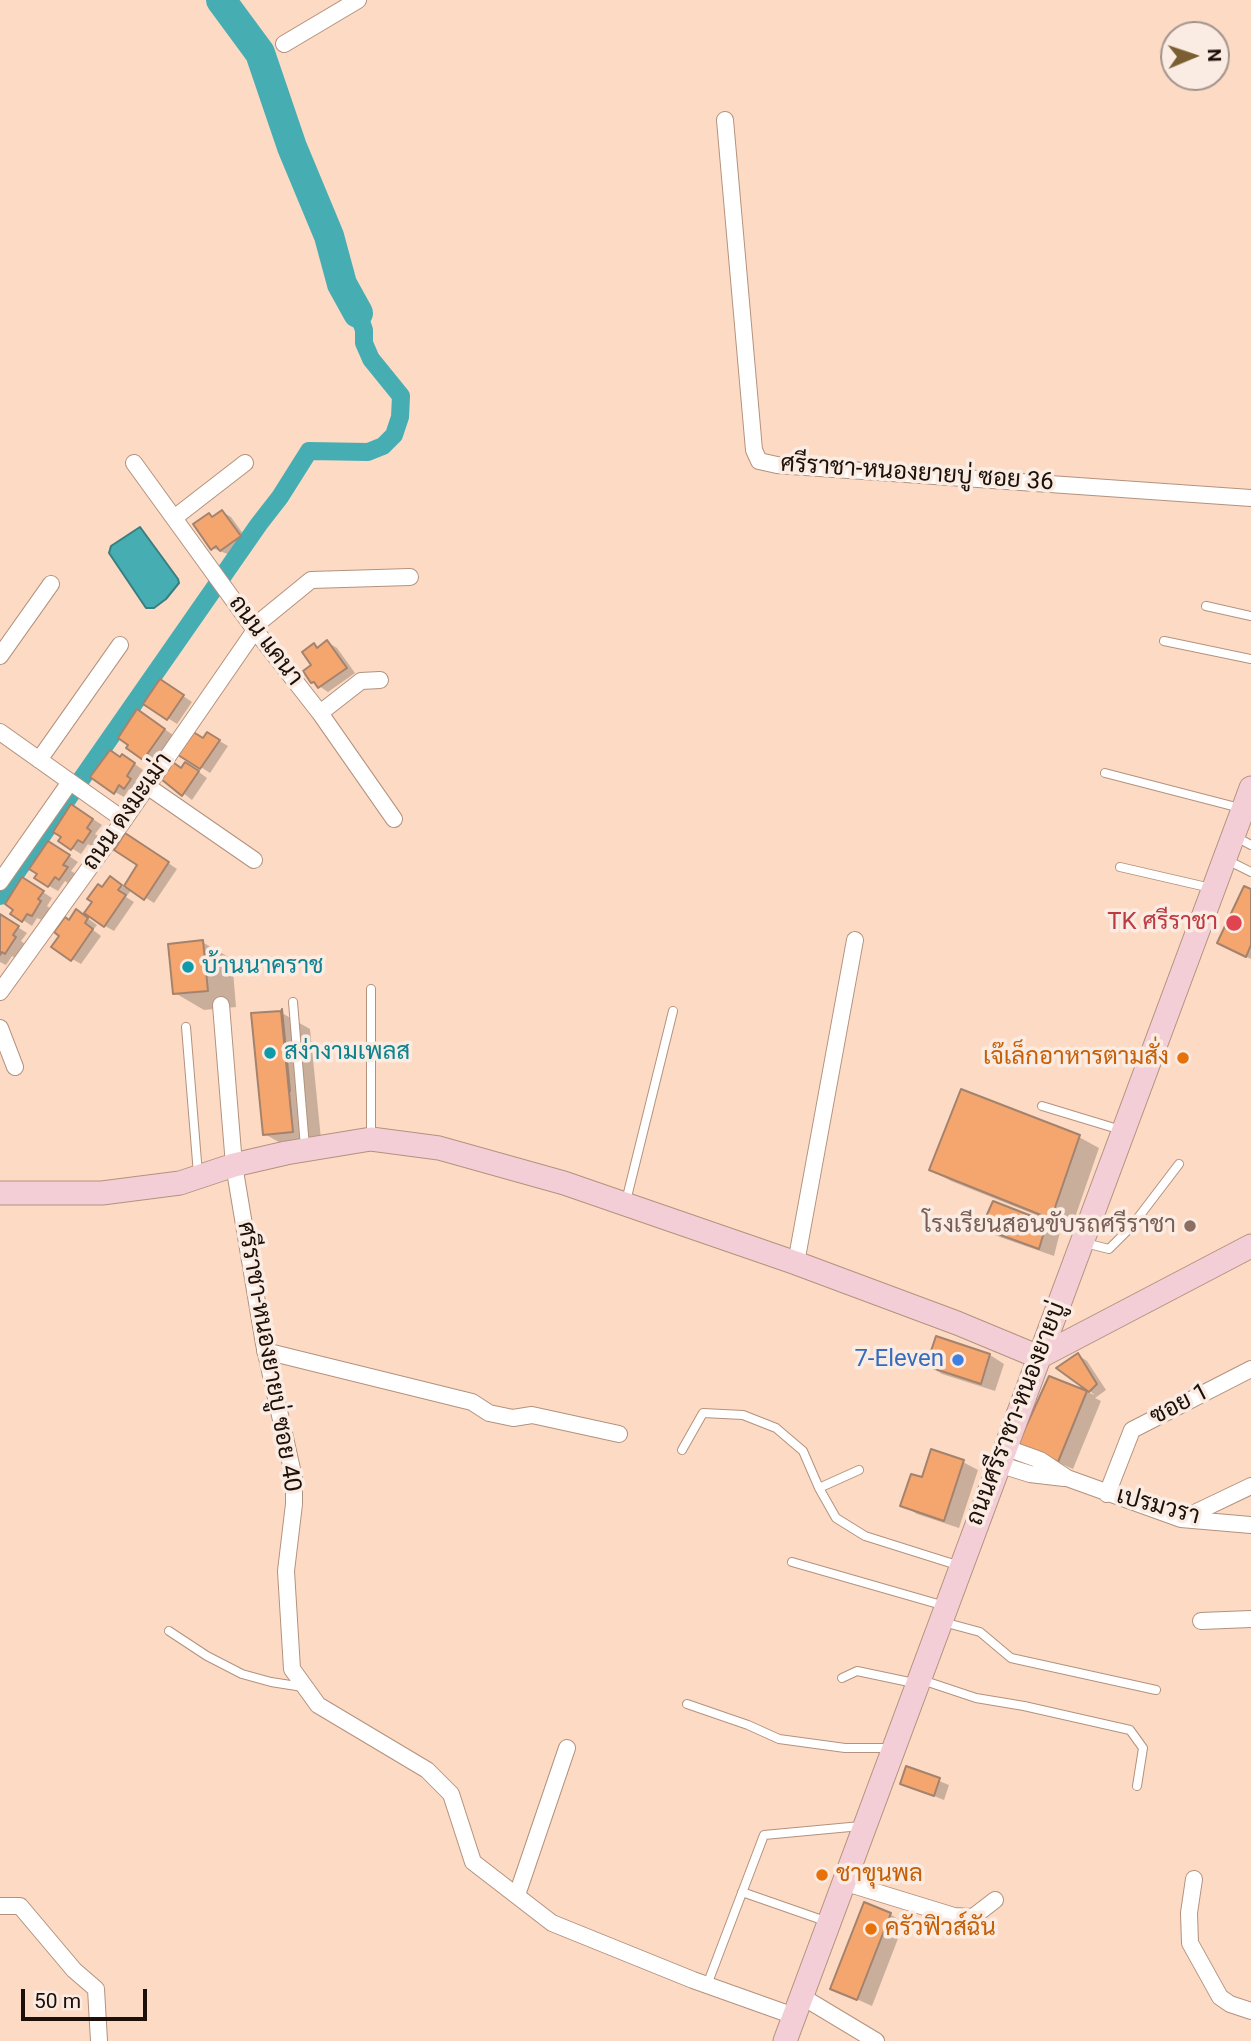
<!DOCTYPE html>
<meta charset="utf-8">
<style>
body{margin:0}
#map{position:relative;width:1251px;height:2041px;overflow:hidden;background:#fddac4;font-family:Roboto,sans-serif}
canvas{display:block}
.north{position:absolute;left:1160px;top:21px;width:70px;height:70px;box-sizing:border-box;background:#fbece3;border:2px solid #a2948c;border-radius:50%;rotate:88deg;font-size:19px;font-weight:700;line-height:28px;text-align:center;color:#1c1009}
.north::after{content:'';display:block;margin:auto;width:24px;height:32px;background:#7b5e32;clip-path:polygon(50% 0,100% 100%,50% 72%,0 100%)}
.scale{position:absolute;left:21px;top:1989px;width:126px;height:32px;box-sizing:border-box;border:4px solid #1c1009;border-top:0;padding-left:9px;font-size:21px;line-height:24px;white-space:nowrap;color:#1c1009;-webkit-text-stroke:5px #fbece3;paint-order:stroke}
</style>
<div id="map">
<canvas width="1251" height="2041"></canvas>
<div class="north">N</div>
<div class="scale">50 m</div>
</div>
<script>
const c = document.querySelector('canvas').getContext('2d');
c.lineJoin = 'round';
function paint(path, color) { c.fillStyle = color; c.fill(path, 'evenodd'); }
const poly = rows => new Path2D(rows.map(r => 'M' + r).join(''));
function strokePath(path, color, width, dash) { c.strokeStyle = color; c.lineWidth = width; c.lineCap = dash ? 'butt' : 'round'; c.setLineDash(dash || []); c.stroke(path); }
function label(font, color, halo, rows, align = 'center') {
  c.font = font + ' Roboto,Sarabun,sans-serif'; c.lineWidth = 7; c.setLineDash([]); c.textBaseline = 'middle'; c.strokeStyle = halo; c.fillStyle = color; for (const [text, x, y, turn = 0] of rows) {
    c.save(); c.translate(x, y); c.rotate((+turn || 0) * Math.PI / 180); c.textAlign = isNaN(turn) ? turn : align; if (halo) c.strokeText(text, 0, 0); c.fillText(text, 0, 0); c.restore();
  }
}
const water = poly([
 [140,527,178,579,179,583,166,599,154,608,146,608,109,553,111,546,140,527]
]);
paint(water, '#46aeb3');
strokePath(water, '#397f80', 2);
paint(poly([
 [222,512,231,517,249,542,230,555,212,548,209,515,214,518],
 [327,642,337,648,355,673,328,692,313,682,314,645,319,648],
 [170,687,192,702,177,724,146,704],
 [147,717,173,735,153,764,128,748],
 [208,734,228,746,210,773,178,752,204,740],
 [121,759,132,762,143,770,135,782,139,785,134,792,129,789,124,797,115,792],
 [195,769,207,778,192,800,164,778,182,770],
 [81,811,102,825,95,834,100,837,93,847,88,844,81,854,60,841],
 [134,840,177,869,154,903,132,889,126,897,134,902,114,931,105,926,103,889,119,884,125,888,140,865],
 [57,848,78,862,71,871,76,874,69,884,65,881,58,891,49,886],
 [32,885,52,898,47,906,50,908,42,920,37,918,32,926,23,920],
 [1251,891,1251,959,1234,951],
 [0,916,27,933,21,941,25,944,15,958,12,956,6,965,0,962],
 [86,917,97,925,93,930,101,936,81,964,72,959,69,922],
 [202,942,232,959,236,1007,204,1010,175,993],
 [280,1012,310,1029,322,1149,294,1151,265,1134],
 [1079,1137,1099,1148,1071,1229,951,1181,931,1170],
 [1046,1224,1060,1232,1054,1256,997,1236,983,1227],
 [937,1338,990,1355,1004,1364,995,1391,942,1374,928,1365],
 [1078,1355,1087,1361,1106,1390,1095,1398,1101,1401,1073,1469,1034,1452,1050,1378,1095,1395,1059,1368],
 [963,1462,978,1470,959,1528,917,1514,903,1505,923,1479],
 [908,1768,949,1785,944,1800,902,1783],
 [890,1914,904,1923,872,2006,832,1988]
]), '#0003');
strokePath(poly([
 [0,896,259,524,280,497,309,451,368,452,383,446,394,435,400,417,401,396,371,359,364,343,364,330,358,313]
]), '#46aeb3', 18);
strokePath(poly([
 [221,0,260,53,292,147,329,236,342,284,358,313]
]), '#46aeb3', 30);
const building = poly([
 [222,510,241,536,220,551,216,546,211,550,193,524,209,513,212,517,222,510],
 [327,640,347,668,318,688,314,682,311,683,303,671,311,665,302,652,314,643,317,648,327,640],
 [160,679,184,695,167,720,143,704,160,679],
 [137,709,165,729,143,760,126,748,128,745,118,738,137,709],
 [190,730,203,738,207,732,220,740,200,769,175,753,190,730],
 [110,750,120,757,122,754,135,763,127,776,131,779,124,789,119,785,114,794,90,777,110,750],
 [170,760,181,768,185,762,199,771,182,796,161,779,170,760],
 [71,804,93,819,87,828,91,831,83,843,78,840,71,850,58,841,61,837,53,832,71,804],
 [125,833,169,862,144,900,124,886,137,865,114,850,125,833],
 [48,841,70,855,63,865,68,867,59,880,55,877,48,887,34,878,37,874,29,869,48,841],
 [110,876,122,885,118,890,126,895,104,927,84,913,92,902,87,899,98,884,102,887,110,876],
 [22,877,44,891,38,899,41,901,32,916,27,914,22,922,10,914,13,910,5,904,22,877],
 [1244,886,1251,889,1251,945,1246,957,1217,943,1244,886],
 [76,909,88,918,85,923,93,929,71,961,51,947,59,936,54,932,65,917,69,920,76,909],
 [0,914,19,926,13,935,16,937,5,954,2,952,0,955,0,914],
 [203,940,208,991,173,994,168,944,203,940],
 [282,1009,290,1091,289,1092,281,1011,282,1009],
 [281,1011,293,1132,263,1135,251,1013,281,1011],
 [961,1089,1080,1135,1051,1219,929,1170,961,1089],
 [993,1201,1047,1222,1039,1249,981,1228,993,1201],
 [936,1336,990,1354,981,1384,926,1366,936,1336],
 [1078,1353,1097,1384,1089,1392,1056,1368,1078,1353],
 [1049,1376,1087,1391,1058,1462,1018,1444,1049,1376],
 [931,1449,964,1460,944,1521,900,1506,911,1474,922,1477,931,1449],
 [906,1766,940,1778,934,1796,900,1784,906,1766],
 [864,1902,891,1913,857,2000,830,1989,864,1902]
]);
paint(building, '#f5a56e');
strokePath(building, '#a3836e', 2);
const lane = poly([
 [1206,606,1251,616],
 [1164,641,1251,659],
 [1105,773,1240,808],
 [1236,837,1251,845],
 [1227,860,1251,872],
 [1120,867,1211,888],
 [371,989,371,1136],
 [293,1002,305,1147],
 [186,1027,198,1174],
 [1042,1106,1121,1130],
 [626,1201,673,1011],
 [1085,1243,1109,1249,1131,1227,1179,1164],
 [682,1450,703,1413,743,1415,776,1428,803,1451,819,1488,836,1518,865,1536,960,1566],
 [819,1488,859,1470],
 [792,1562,945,1606],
 [943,1622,980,1632,1011,1658,1156,1690],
 [169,1631,207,1656,242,1674,271,1682,303,1687],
 [842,1678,857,1671,914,1683],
 [922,1680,976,1698,1024,1706,1130,1730,1143,1748,1137,1786],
 [687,1704,748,1725,779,1739,845,1748,890,1748],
 [742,1892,828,1922],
 [707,1985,764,1835,861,1826]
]);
const street = poly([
 [284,44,358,0],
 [725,120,754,450,759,461,777,465,1251,498],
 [134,463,255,630,320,713,394,819],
 [174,518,245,463],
 [0,656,51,584],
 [320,713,361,681,380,680],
 [0,732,124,820],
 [39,760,120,645],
 [147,786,254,860],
 [0,882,70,782],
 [0,992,124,820,262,620,311,580,410,577],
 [221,1005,234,1165,264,1344,294,1478,294,1504,286,1571,292,1669,318,1705,427,1770,451,1794,473,1862,552,1923,693,1980,794,2016],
 [0,1028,15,1067],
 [796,1263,855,940],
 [265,1351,472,1402,489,1413,513,1418,532,1415,619,1434],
 [1004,1447,1040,1460,1067,1478,1181,1519,1251,1525],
 [998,1464,1030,1474,1064,1478],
 [1107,1494,1132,1430,1251,1369],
 [1184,1518,1251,1486],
 [1201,1621,1251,1619],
 [1194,1879,1189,1913,1190,1943,1220,1997,1230,2004,1251,2011],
 [843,1882,954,1916,973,1917,995,1900],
 [517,1895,567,1748],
 [0,1906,20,1906,74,1970,96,1989,99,2041],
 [801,1996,876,2041]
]);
const secondary = poly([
 [0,1193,102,1193,180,1183,234,1165,286,1153,371,1139,439,1148,564,1183,796,1263,957,1323,1039,1357,1251,1246],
 [785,2041,1251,788]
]);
strokePath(lane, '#b3927d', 10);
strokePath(street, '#b3927d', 18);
strokePath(secondary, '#b3927d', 25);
strokePath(lane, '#fff', 8);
strokePath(street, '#fff', 16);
strokePath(secondary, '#f3ced7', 23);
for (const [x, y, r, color] of [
 [1234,923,9,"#e0444e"],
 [188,967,7,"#0f9aa8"],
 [270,1053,7,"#0f9aa8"],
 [1183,1058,7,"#e8710a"],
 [1190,1226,7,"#8d6e63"],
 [958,1360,7,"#3f7fe0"],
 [822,1875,7,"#e8710a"],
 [871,1929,7,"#e8710a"]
]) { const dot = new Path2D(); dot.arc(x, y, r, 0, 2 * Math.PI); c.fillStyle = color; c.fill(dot); strokePath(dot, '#fbece3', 2.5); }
label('24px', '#1c1009', '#fbece3', [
 ["ศรีราชา-หนองยายบู่ ซอย 36",917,474,4],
 ["ถนน แคนา",265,641,53],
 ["ถนน ดงมะเม่า",128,812,-55],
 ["ศรีราชา-หนองยายบู่ ซอย 40",268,1357,80],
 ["ซอย 1",1180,1405,-27],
 ["ถนนศรีราชา-หนองยายบู่",1017,1414,-69],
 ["เปรมวรา",1158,1507,15]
]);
label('24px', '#be3a42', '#fbece3', [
 ["TK ศรีราชา",1218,923]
], 'right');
label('24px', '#0d838f', '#fbece3', [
 ["บ้านนาคราช",202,967],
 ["สง่างามเพลส",284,1053]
], 'left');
label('24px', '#c56008', '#fbece3', [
 ["เจ๊เล็กอาหารตามสั่ง",1169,1058,"right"],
 ["ชาขุนพล",836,1875],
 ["ครัวฟิวส์ฉัน",885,1929]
], 'left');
label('24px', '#785e54', '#fbece3', [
 ["โรงเรียนสอนขับรถศรีราชา",1176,1226]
], 'right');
label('24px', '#366cbe', '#fbece3', [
 ["7-Eleven",944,1360]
], 'right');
</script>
